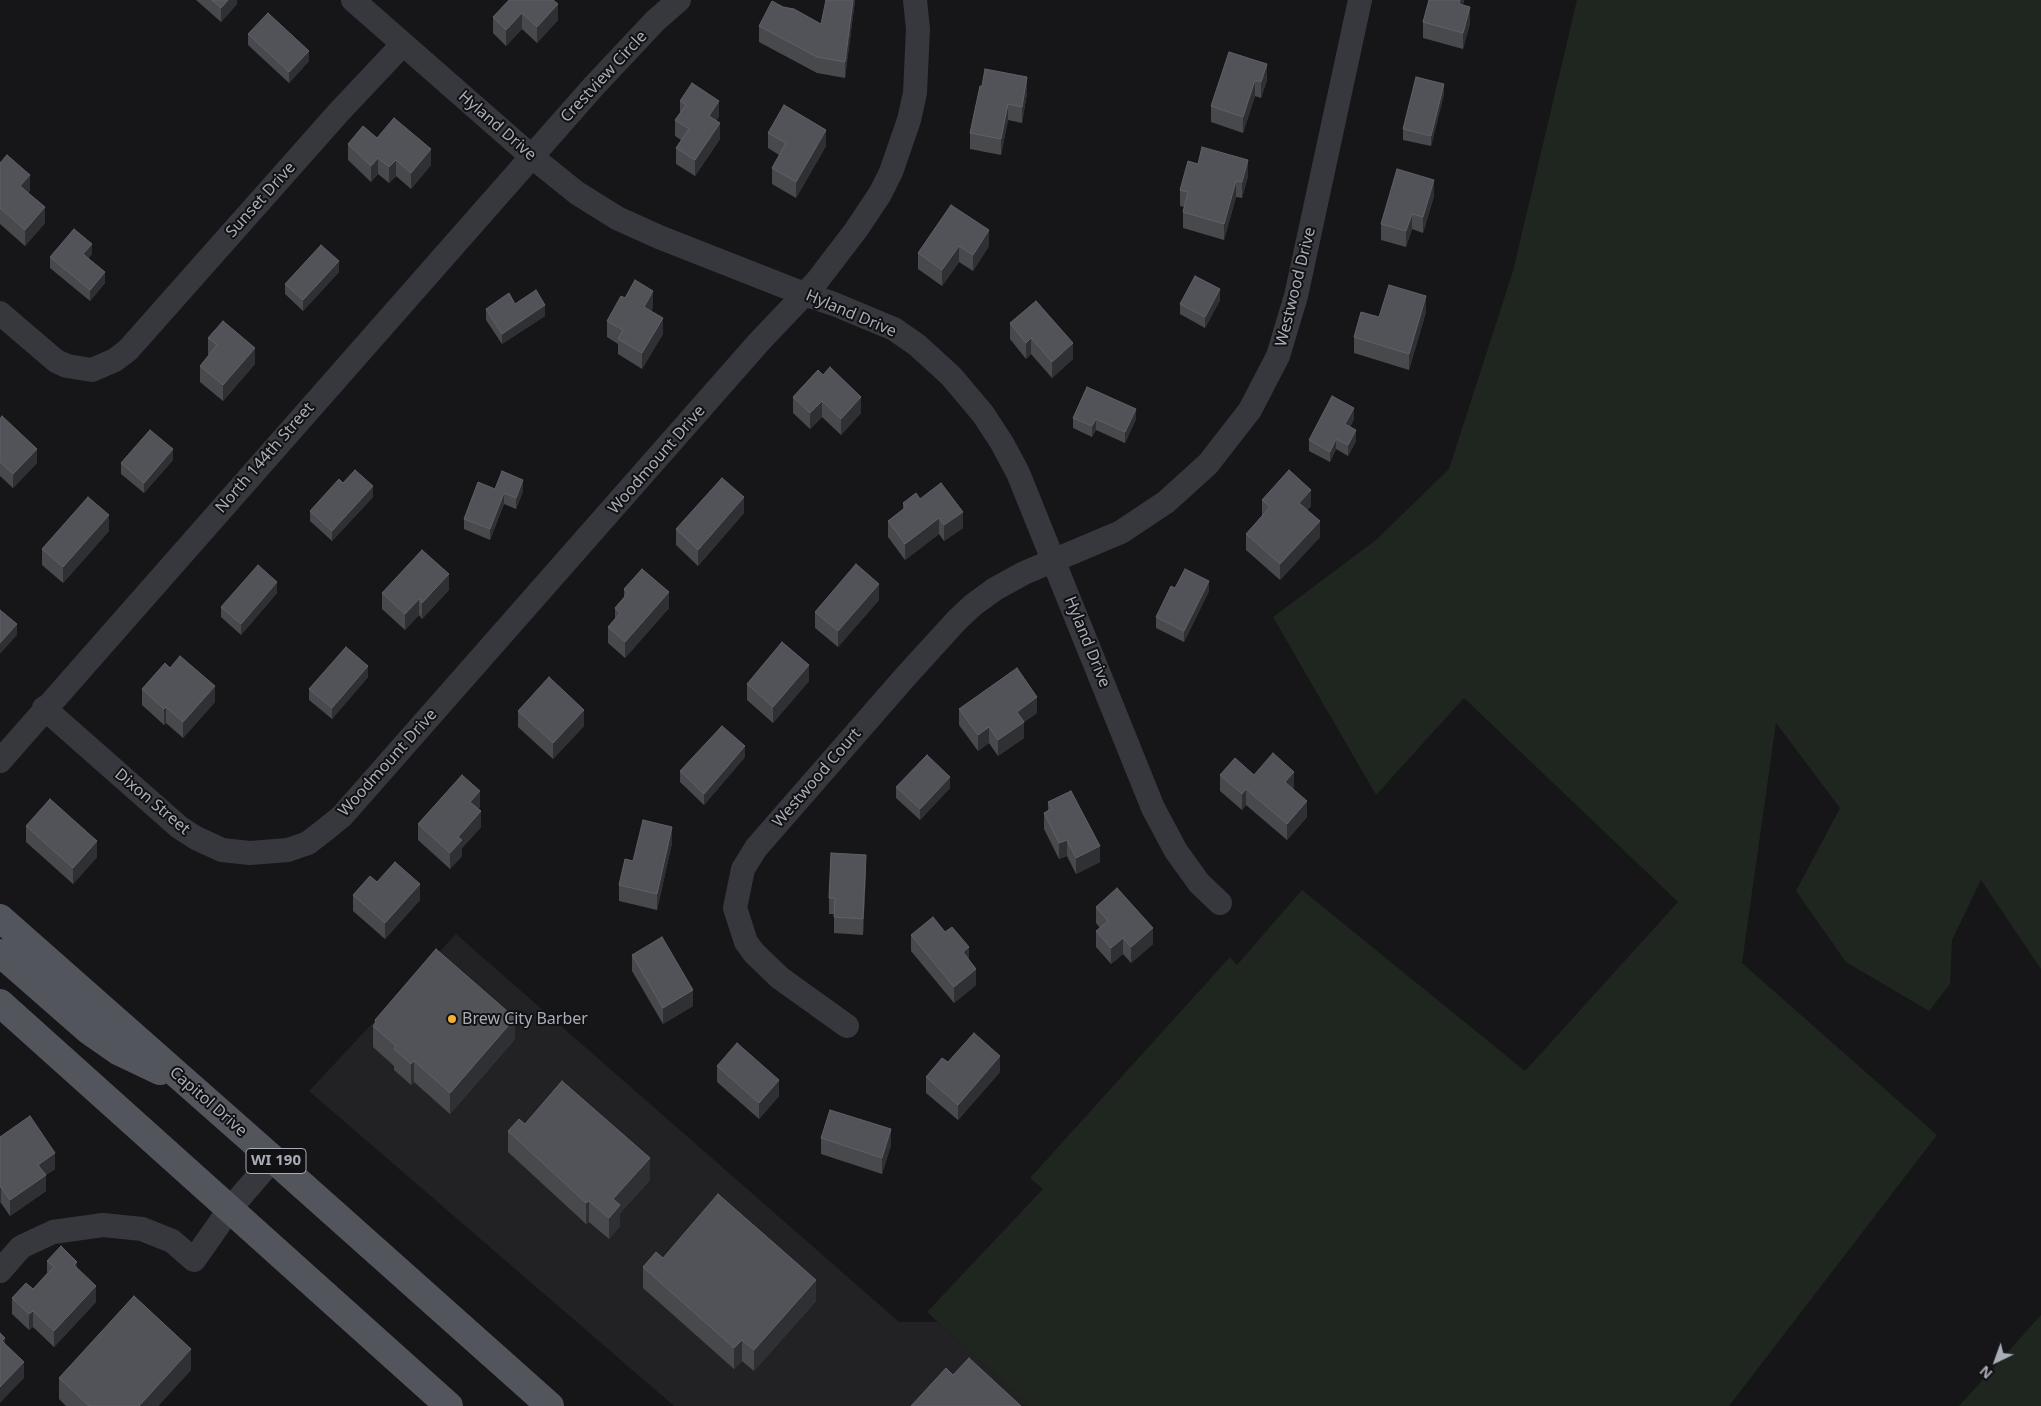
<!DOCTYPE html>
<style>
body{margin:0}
#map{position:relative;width:2041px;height:1406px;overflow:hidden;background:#161618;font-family:"Noto Sans",sans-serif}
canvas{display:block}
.north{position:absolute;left:1971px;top:1336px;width:50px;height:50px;-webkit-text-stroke:4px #111113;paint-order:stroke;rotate:222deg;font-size:14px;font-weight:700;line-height:20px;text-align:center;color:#a8adb8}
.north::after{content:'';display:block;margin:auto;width:18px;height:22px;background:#a8adb8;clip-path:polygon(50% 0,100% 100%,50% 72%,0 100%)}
</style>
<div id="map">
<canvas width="2041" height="1406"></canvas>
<div class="north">N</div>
</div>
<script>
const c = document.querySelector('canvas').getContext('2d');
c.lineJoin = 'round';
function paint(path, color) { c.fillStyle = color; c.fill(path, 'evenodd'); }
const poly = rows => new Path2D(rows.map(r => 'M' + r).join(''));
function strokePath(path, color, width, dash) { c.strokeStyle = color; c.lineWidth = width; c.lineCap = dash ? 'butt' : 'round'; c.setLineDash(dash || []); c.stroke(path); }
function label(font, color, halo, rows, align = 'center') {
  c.font = font + ' "Noto Sans",sans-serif'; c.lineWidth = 4; c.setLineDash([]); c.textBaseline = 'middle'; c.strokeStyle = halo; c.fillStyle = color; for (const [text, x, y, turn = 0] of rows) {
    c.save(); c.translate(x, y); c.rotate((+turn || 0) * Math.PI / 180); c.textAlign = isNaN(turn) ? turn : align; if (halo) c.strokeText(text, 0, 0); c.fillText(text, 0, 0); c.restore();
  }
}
paint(poly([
 [456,934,899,1322,938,1322,1030,1406,674,1406,309,1091]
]), '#222225');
paint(poly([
 [1577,0,2041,0,2041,969,1981,880,1952,940,1950,984,1929,1011,1846,962,1796,891,1840,808,1776,723,1742,963,1937,1135,1729,1406,1030,1406,927,1312,1043,1189,1030,1178,1230,957,1237,965,1302,890,1525,1071,1678,902,1464,698,1376,795,1273,617,1376,540,1449,469,1513,271],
 [2041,1315,2041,1406,1959,1406]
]), '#1e261f');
strokePath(poly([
 [353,0,531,156,577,193,617,218,659,237,804,294,834,304,894,329,917,345,951,376,983,414,1002,443,1018,473,1153,808,1176,851,1199,883,1220,903],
 [0,313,56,361,67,366,92,370,115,360,128,350,339,112,403,44],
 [44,708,179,827,196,838,222,850,250,853,288,850,308,843,326,829,342,816,759,342,817,281,856,230,880,194,891,172,909,120,915,93,918,29,915,0],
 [0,761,593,87,655,21,679,0],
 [847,1026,780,978,754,953,746,942,735,908,743,869,756,848,906,676,957,620,973,605,995,589,1024,573,1121,532,1166,502,1208,464,1250,410,1278,356,1296,296,1360,0],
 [0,1271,21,1247,53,1232,103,1225,142,1229,172,1241,194,1260,229,1210,273,1159]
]), '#37383d', 24);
strokePath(poly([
 [0,918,273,1159,550,1406],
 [0,953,88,1030,118,1051,160,1071],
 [0,1003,449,1406]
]), '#53555c', 28);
paint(poly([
 [196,0,237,0,237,4,221,22],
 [554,0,558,20,537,43,522,29,506,46,493,33,493,17],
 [855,0,845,78,817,73,759,42,759,26,783,7,821,24],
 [1429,0,1464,0,1463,5,1470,23,1463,49,1423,38,1423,22],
 [248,34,309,61,289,83,248,45],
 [1267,64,1267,80,1261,98,1255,96,1243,133,1211,122,1211,106],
 [980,86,1027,93,1022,123,1008,120,1001,155,970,149,970,133],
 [1444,94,1431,146,1403,140,1403,129],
 [680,101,719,117,716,121,720,139,695,176,676,164,676,148,681,140,675,136,675,120,680,114],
 [768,133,826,146,796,198,772,184,772,168,779,155,768,148],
 [377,138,431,165,411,189,396,176,389,183,378,174,371,182,348,160,348,144],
 [0,163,30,191,28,193,45,223,25,246,0,224],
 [1248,176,1242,198,1236,197,1224,240,1183,228,1183,212,1184,207,1180,206,1180,190],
 [1434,196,1423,233,1412,229,1406,247,1381,240,1381,224],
 [951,205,989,246,973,271,959,262,942,286,918,269,918,253],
 [92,254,88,258,105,283,90,301,50,268,50,257],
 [339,272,303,311,285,294,285,284],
 [625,298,653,307,651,311,663,334,642,369,618,354,618,344,607,337,607,321],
 [1220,300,1205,328,1180,314,1180,304],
 [515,304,545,316,502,344,486,320,486,309],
 [1426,312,1409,370,1354,353,1354,337,1379,317],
 [1010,323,1073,359,1052,378,1031,354,1026,359,1010,339],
 [208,338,255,364,223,401,200,382,200,366,209,355,208,354],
 [818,370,861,413,841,435,822,417,810,429,793,413,793,397],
 [1073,418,1136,419,1125,443,1096,430,1092,437,1073,428],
 [0,419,37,463,13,488,0,476],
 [1354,419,1350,427,1356,441,1348,456,1336,449,1330,462,1309,451,1309,440],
 [173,460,144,493,121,474,121,463],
 [343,483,373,497,332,541,310,521,310,511],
 [495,489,523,491,516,509,504,504,490,540,464,529,464,519],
 [920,499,963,528,944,541,939,534,905,560,888,537,888,521,903,510,903,503],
 [1262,500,1311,506,1307,510,1320,537,1280,580,1246,550,1246,534,1262,516],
 [744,513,698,566,676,545,676,529],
 [109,531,63,583,42,565,42,549],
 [1175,588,1209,591,1184,642,1156,628,1156,617],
 [624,589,669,608,625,658,608,643,608,627,615,619,615,608,624,597],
 [449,590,422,619,419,615,405,630,382,609,382,593],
 [277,593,241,635,221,617,221,607],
 [879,600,838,647,815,628,815,612],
 [368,677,332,719,309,700,309,689],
 [809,681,773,723,747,700,747,684],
 [142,689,215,702,183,738,166,723,164,725,142,705],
 [959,709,1037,713,1024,722,1024,738,998,756,989,743,978,751,959,725],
 [518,711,584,726,553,759,518,727],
 [745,757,704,805,680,782,680,771],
 [1220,775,1254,775,1294,788,1293,789,1307,817,1287,840,1246,805,1242,810,1220,791],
 [896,787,950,788,920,820,896,798],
 [1048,802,1100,862,1076,874,1067,856,1059,859,1044,829,1044,813,1048,810],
 [480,807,478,809,481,827,462,848,462,856,450,869,418,840,418,824],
 [26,826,97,857,73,884,26,842],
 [672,843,657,910,619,901,619,885,633,861],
 [866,871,863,935,834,933,834,914,829,914,829,898],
 [377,882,420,900,385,939,353,911,353,895],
 [1096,907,1153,944,1131,963,1123,954,1111,964,1096,947,1096,931,1100,928,1096,923],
 [911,935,969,959,976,985,954,1003,911,951],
 [632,955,693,1006,663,1024,632,971],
 [375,1020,515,1039,450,1114,414,1082,411,1085,394,1070,394,1066,373,1047,373,1026,375,1024],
 [948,1062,1000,1072,958,1120,926,1093,926,1077],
 [717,1066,779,1096,759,1119,717,1082],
 [525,1124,650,1180,620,1213,620,1226,609,1239,589,1222,586,1224,508,1152,508,1131],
 [0,1137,55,1169,46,1175,46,1191,10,1216,1,1203,0,1203],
 [821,1138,891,1145,882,1174,821,1154],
 [663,1258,816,1301,754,1371,742,1361,734,1369,643,1288,643,1267],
 [47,1261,77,1269,96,1302,54,1347,33,1327,29,1330,12,1314,12,1298,33,1289,47,1273],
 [191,1370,158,1406,66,1406,59,1399,59,1378]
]), '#47494d');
paint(poly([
 [228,0,237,0,237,4,221,22,221,8],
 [551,0,554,0,554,8,558,4,558,20,537,43,537,27],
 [853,0,855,0,845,78,845,62],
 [1460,0,1464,0,1459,20,1459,4],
 [1470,7,1470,23,1463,49,1463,33],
 [522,13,522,29,506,46,506,30],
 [309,51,309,61,289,83,289,72],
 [1267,64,1267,80,1261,98,1261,82],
 [1027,77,1027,93,1022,123,1022,107],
 [1255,80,1255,96,1243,133,1243,117],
 [1444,84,1444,94,1431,146,1431,136],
 [719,101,719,117,709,132,709,116],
 [1008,104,1008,120,1001,155,1001,139],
 [720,123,720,139,695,176,695,160],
 [826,130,826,146,796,198,796,182],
 [431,149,431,165,411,189,411,173],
 [378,158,378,174,371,182,371,166],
 [396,160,396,176,389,183,389,167],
 [1248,160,1248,176,1242,198,1242,182],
 [30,175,30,191,20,202,20,186],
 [1434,180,1434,196,1423,233,1423,217],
 [1236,181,1236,197,1224,240,1224,224],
 [45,207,45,223,25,246,25,230],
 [1412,214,1412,229,1406,247,1406,231],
 [989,230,989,246,973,271,973,255],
 [92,244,92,254,83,265,83,254],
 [959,246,959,262,942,286,942,270],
 [339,261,339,272,303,311,303,300],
 [105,272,105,283,90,301,90,290],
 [1220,289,1220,300,1205,328,1205,317],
 [653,291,653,307,644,323,644,307],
 [1426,296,1426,312,1409,370,1409,354],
 [545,305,545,316,502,344,502,334],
 [663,318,663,334,642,369,642,353],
 [1031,338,1031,354,1026,359,1026,343],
 [1073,343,1073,359,1052,378,1052,362],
 [255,348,255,364,223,401,223,385],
 [861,397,861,413,841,435,841,419],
 [822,401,822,417,810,429,810,413],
 [1354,408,1354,419,1345,435,1345,424],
 [1136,409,1136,419,1125,443,1125,432],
 [1096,419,1096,430,1092,437,1092,426],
 [1356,430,1356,441,1348,456,1348,445],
 [1336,439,1336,449,1330,462,1330,452],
 [37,449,37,463,13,488,13,474],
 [173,449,173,460,144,493,144,483],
 [523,480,523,491,516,509,516,498],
 [373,486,373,497,332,541,332,531],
 [1311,490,1311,506,1299,519,1299,503],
 [504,493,504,504,490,540,490,529],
 [744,497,744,513,698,566,698,550],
 [963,512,963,528,944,541,944,525],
 [109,515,109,531,63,583,63,567],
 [939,518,939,534,905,560,905,544],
 [1320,521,1320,537,1280,580,1280,564],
 [449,574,449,590,422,619,422,603],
 [1209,581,1209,591,1184,642,1184,631],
 [277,582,277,593,241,635,241,624],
 [879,584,879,600,838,647,838,631],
 [669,592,669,608,625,658,625,642],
 [419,599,419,615,405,630,405,614],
 [17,624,17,635,0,654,0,643],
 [809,665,809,681,773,723,773,707],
 [368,666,368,677,332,719,332,708],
 [215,686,215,702,183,738,183,722],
 [1037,697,1037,713,1024,722,1024,738,998,756,998,740,1017,712],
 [166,707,166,723,164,725,164,709],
 [584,710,584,726,553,759,553,743],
 [989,727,989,743,978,751,978,735],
 [745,746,745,757,704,805,704,794],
 [1294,772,1294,788,1285,798,1285,782],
 [950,777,950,788,920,820,920,809],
 [1246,789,1246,805,1242,810,1242,794],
 [480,791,480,807,470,818,470,802],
 [1307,801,1307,817,1287,840,1287,824],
 [481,811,481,827,462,848,462,856,450,869,450,853,458,837],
 [672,827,672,843,657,910,657,894],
 [1067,840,1067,856,1059,859,1059,843],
 [97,841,97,857,73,884,73,868],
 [1100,846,1100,862,1076,874,1076,858],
 [866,855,866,871,863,935,863,919],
 [420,884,420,900,385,939,385,923],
 [1153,928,1153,944,1131,963,1131,947],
 [1123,938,1123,954,1111,964,1111,948],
 [969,947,969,963,963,952],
 [976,969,976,985,954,1003,954,987],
 [693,990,693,1006,663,1024,663,1008],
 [515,1018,515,1039,450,1114,450,1093],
 [1000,1056,1000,1072,958,1120,958,1105],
 [414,1061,414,1082,411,1085,411,1064],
 [779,1080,779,1096,759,1119,759,1103],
 [891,1129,891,1145,882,1174,882,1158],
 [55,1153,55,1169,46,1175,46,1191,10,1216,10,1200,38,1165],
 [650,1158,650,1180,620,1213,620,1226,609,1239,609,1218,613,1199],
 [0,1187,1,1187,1,1203,0,1203],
 [589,1201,589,1222,586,1224,586,1203],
 [77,1262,77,1278,74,1265],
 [816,1280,816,1301,754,1371,754,1350],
 [96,1286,96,1302,54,1347,54,1331],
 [33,1311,33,1327,29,1330,29,1314],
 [5,1338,5,1354,2,1341],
 [742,1340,742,1361,734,1369,734,1348],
 [191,1349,191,1370,158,1406,139,1406],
 [24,1362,24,1378,0,1403,0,1387]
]), '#2f3033');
const building = poly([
 [212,0,228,0,221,8,212,0],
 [509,0,553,0,558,4,537,27,522,13,506,30,493,17,509,0],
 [826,0,853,0,845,62,817,57,759,26,772,1,783,7,794,9,821,24,826,0],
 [1429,0,1460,0,1459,4,1470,7,1463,33,1423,22,1429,0],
 [268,13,309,51,289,72,248,34,268,13],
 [1229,52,1267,64,1261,82,1255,80,1243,117,1211,106,1229,52],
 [985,69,1027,77,1022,107,1008,104,1001,139,970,133,980,86,982,86,985,69],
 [1416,77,1444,84,1431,136,1403,129,1416,77],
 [692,83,719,101,709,116,720,123,695,160,676,148,689,129,675,120,686,105,680,101,692,83],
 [784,105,826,130,796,182,772,168,786,143,768,133,784,105],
 [394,118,431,149,411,173,396,160,389,167,378,158,371,166,348,144,363,126,377,138,394,118],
 [1202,147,1248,160,1242,182,1236,181,1224,224,1183,212,1188,192,1180,190,1188,161,1198,164,1202,147],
 [7,155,30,175,20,186,45,207,25,230,0,208,0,163,7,155],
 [1397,169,1434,180,1423,217,1412,214,1406,231,1381,224,1397,169],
 [951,205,989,230,973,255,959,246,942,270,918,253,951,205],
 [74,229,92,244,83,254,105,272,90,290,50,257,74,229],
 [321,245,339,261,303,300,285,284,321,245],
 [1195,276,1220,289,1205,317,1180,304,1195,276],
 [635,280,653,291,644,307,663,318,642,353,618,339,623,330,607,321,621,296,625,298,635,280],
 [1389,285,1426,296,1409,354,1354,337,1361,312,1379,317,1389,285],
 [536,290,545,305,502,334,486,309,509,293,515,304,536,290],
 [1036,301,1073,343,1052,362,1031,338,1026,343,1010,323,1036,301],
 [223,321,255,348,223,385,200,366,217,345,208,338,223,321],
 [830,367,861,397,841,419,822,401,810,413,793,397,818,370,823,375,830,367],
 [1087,387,1136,409,1125,432,1096,419,1092,426,1073,418,1087,387],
 [1332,396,1354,408,1345,424,1356,430,1348,445,1336,439,1330,452,1309,440,1332,396],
 [2,416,37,449,13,474,0,462,0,419,2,416],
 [150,430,173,449,144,483,121,463,150,430],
 [355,470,373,486,332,531,310,511,339,479,343,483,355,470],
 [1289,470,1311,490,1299,503,1320,521,1280,564,1246,534,1270,507,1262,500,1289,470],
 [502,471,523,480,516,498,504,493,490,529,464,519,478,482,495,489,502,471],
 [722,478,744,497,698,550,676,529,722,478],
 [941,483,963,512,944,525,939,518,905,544,888,521,906,507,903,503,916,493,920,499,941,483],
 [88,497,109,515,63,567,42,549,88,497],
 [422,550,449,574,422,603,419,599,405,614,382,593,422,550],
 [856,564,879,584,838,631,815,612,856,564],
 [258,565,277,582,241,624,221,607,258,565],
 [642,569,669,592,625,642,608,627,620,613,615,608,628,593,624,589,642,569],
 [1185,569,1209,581,1184,631,1156,617,1171,586,1175,588,1185,569],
 [0,610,17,624,0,643,0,610],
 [782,642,809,665,773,707,747,684,782,642],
 [346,647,368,666,332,708,309,689,346,647],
 [180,656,215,686,183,722,166,707,164,709,142,689,165,663,170,668,180,656],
 [1017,668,1037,697,1017,712,1024,722,998,740,989,727,978,735,959,709,1017,668],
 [549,677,584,710,553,743,518,711,549,677],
 [722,726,745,746,704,794,680,771,722,726],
 [1273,753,1294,772,1285,782,1307,801,1287,824,1246,789,1242,794,1220,775,1235,758,1254,775,1273,753],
 [927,755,950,777,920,809,896,787,927,755],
 [462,775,480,791,470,802,481,811,458,837,462,840,450,853,418,824,462,775],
 [1071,791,1100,846,1076,858,1067,840,1059,843,1044,813,1052,809,1048,802,1071,791],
 [50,799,97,841,73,868,26,826,50,799],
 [643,820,672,827,657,894,619,885,625,859,633,861,643,820],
 [831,853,866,855,863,919,834,917,835,898,829,898,831,853],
 [395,862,420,884,385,923,353,895,370,876,377,882,395,862],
 [1117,888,1153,928,1131,947,1123,938,1111,948,1096,931,1108,921,1096,907,1117,888],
 [933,917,945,932,952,927,969,947,963,952,976,969,954,987,911,935,933,917],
 [662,937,693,990,663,1008,632,955,662,937],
 [436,949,515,1018,450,1093,414,1061,411,1064,394,1049,396,1046,373,1026,376,1022,375,1020,436,949],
 [974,1033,1000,1056,958,1105,926,1077,942,1058,948,1062,974,1033],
 [737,1043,779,1080,759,1103,717,1066,737,1043],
 [562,1081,650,1158,613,1199,620,1205,609,1218,589,1201,586,1203,508,1131,519,1119,525,1124,562,1081],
 [830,1110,891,1129,882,1158,821,1138,830,1110],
 [30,1116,55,1153,38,1165,46,1175,10,1200,1,1187,0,1187,0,1137,30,1116],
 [718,1194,816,1280,754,1350,742,1340,734,1348,643,1267,656,1252,663,1258,718,1194],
 [61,1246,77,1262,74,1265,96,1286,54,1331,33,1311,29,1314,12,1298,26,1283,33,1289,54,1267,47,1261,61,1246],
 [134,1296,191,1349,139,1406,89,1406,59,1378,134,1296],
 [0,1333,5,1338,2,1341,24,1362,0,1387,0,1333],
 [969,1358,1021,1406,911,1406,946,1368,953,1375,969,1358]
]);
paint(building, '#525359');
strokePath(building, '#5f6168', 1);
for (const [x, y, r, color] of [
 [452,1019,5,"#f2b134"]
]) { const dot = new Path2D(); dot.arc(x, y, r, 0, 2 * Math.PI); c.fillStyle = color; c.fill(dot); strokePath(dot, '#111113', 2); }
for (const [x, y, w] of [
 [276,1161,60]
]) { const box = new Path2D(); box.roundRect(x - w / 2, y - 12.5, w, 25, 4); c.fillStyle = '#111113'; c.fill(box); strokePath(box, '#a8adb8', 1); }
label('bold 15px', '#a8adb8', null, [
 ["WI 190",276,1161]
]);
label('16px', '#a8adb8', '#111113', [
 ["Crestview Circle",604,77,-47],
 ["Hyland Drive",497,126,41],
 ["Sunset Drive",261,200,-48],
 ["Westwood Drive",1296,287,-76],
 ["Hyland Drive",851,314,23],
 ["North 144th Street",265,458,-49],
 ["Woodmount Drive",657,460,-49],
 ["Hyland Drive",1087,642,68],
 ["Woodmount Drive",388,763,-48],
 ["Westwood Court",817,778,-49],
 ["Dixon Street",152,802,40],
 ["Capitol Drive",208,1102,41]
]);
label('16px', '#a8adb8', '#111113', [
 ["Brew City Barber",462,1019]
], 'left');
</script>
